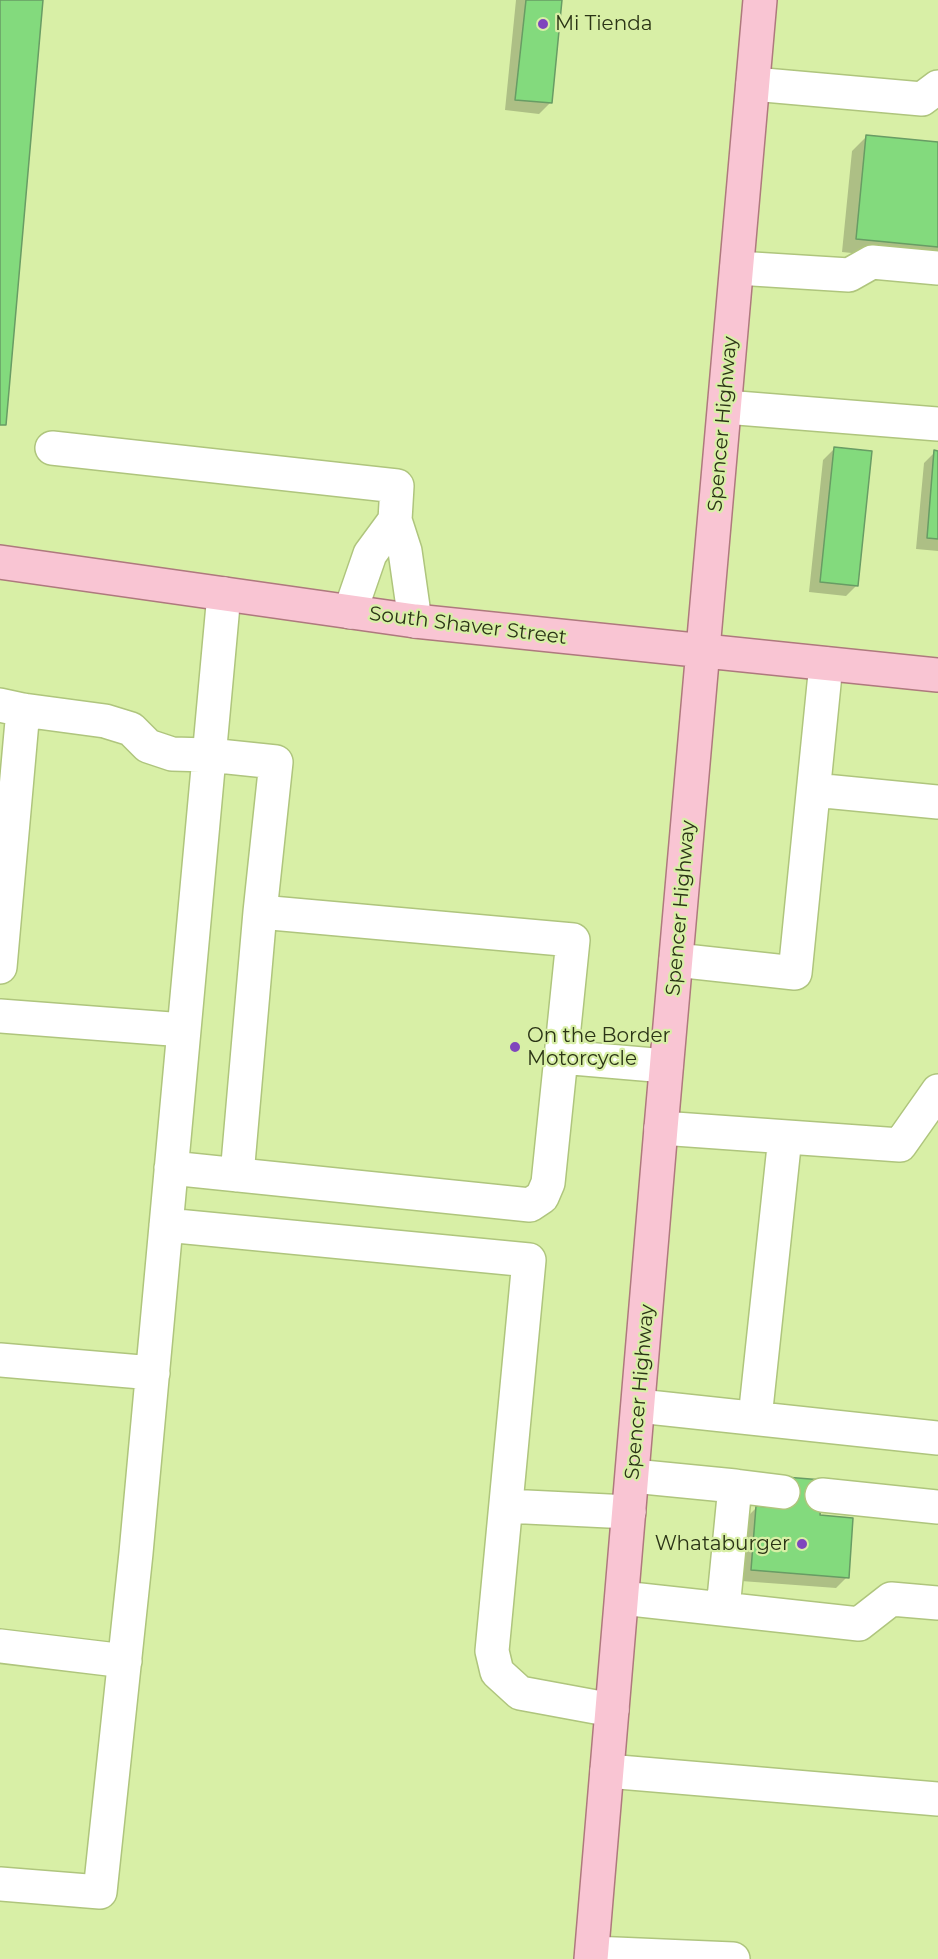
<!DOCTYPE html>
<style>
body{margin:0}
canvas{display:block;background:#d8efa6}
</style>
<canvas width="938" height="1959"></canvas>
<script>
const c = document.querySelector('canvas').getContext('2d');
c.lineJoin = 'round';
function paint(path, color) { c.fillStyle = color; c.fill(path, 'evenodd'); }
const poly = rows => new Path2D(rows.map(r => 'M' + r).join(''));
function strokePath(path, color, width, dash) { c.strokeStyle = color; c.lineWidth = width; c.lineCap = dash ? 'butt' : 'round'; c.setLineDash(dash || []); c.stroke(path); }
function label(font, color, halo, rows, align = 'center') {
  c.font = font + ' Montserrat,sans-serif'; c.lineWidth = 4.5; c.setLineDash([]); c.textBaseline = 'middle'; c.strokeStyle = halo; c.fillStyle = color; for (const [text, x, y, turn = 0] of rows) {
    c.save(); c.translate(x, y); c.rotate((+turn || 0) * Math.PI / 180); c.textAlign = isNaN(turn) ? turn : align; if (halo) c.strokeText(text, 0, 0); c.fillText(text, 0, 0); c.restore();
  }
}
paint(poly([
 [516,0,561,0,550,103,539,114,505,110],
 [866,137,938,143,938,262,842,252,852,151],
 [834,449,857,585,846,596,809,592,823,460],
 [935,452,938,452,938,551,916,549,924,463],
 [757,1507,818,1517,847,1577,836,1588,741,1581,746,1518]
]), '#0003');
const building = poly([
 [0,0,43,0,6,425,0,425,0,0],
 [526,0,562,0,552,103,515,100,526,0],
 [866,135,938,142,938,247,856,239,866,135],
 [834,447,872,451,858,586,820,582,834,447],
 [934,450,938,451,938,539,927,538,934,450],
 [785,1477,823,1480,820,1515,853,1518,849,1578,751,1570,756,1506,782,1508,785,1477]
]);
paint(building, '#83da7d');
strokePath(building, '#689c64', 1.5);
const minor = poly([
 [753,84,922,99,938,87],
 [737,268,849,275,872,262,938,268],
 [725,407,938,424],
 [52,448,397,486,395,520,405,551,415,621],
 [350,612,370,554,395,520],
 [0,705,23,710,105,721,131,729,148,746,172,754,209,755,276,762,260,912,237,1175],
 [814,790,938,802],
 [260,912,573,940,561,1057],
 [676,960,795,973,826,664],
 [0,967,23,710],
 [0,1016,184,1030],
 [661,1128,900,1145,938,1091],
 [171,1168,530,1205,542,1197,548,1183,561,1057,666,1066],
 [166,1225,529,1260,492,1651,497,1672,520,1693,612,1710],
 [0,1360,153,1373],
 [639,1406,938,1438],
 [755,1418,785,1137],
 [633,1476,735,1486,723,1609],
 [735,1486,783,1492],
 [822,1495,938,1507],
 [506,1506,629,1512],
 [622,1598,859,1624,891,1599,938,1603],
 [0,1646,125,1661],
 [607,1771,938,1799],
 [0,1884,100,1892,136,1553,224,594],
 [592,1953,733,1959]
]);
const major = poly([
 [0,562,415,621,938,675],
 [591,1959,661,1128,760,0]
]);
strokePath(minor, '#afc57d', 36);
strokePath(major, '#ae797d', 36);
strokePath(minor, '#fff', 33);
strokePath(major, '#f9c5d3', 33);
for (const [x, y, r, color] of [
 [543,24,6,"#7f46bd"],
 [515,1047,6,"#7f46bd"],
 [802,1544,6,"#7f46bd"]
]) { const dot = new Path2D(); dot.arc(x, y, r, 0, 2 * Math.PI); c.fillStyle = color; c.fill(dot); strokePath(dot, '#d8efa6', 2); }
label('20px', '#2b3416', '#d8efa6', [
 ["Mi Tienda",555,24],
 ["On the Border",527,1036],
 ["Motorcycle",527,1059],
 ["Whataburger",790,1544,"right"]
], 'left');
label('20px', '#2b3416', '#d8efa6', [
 ["Spencer Highway",723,424,-85],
 ["South Shaver Street",468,626,7],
 ["Spencer Highway",681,908,-85],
 ["Spencer Highway",640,1392,-85]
]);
</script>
